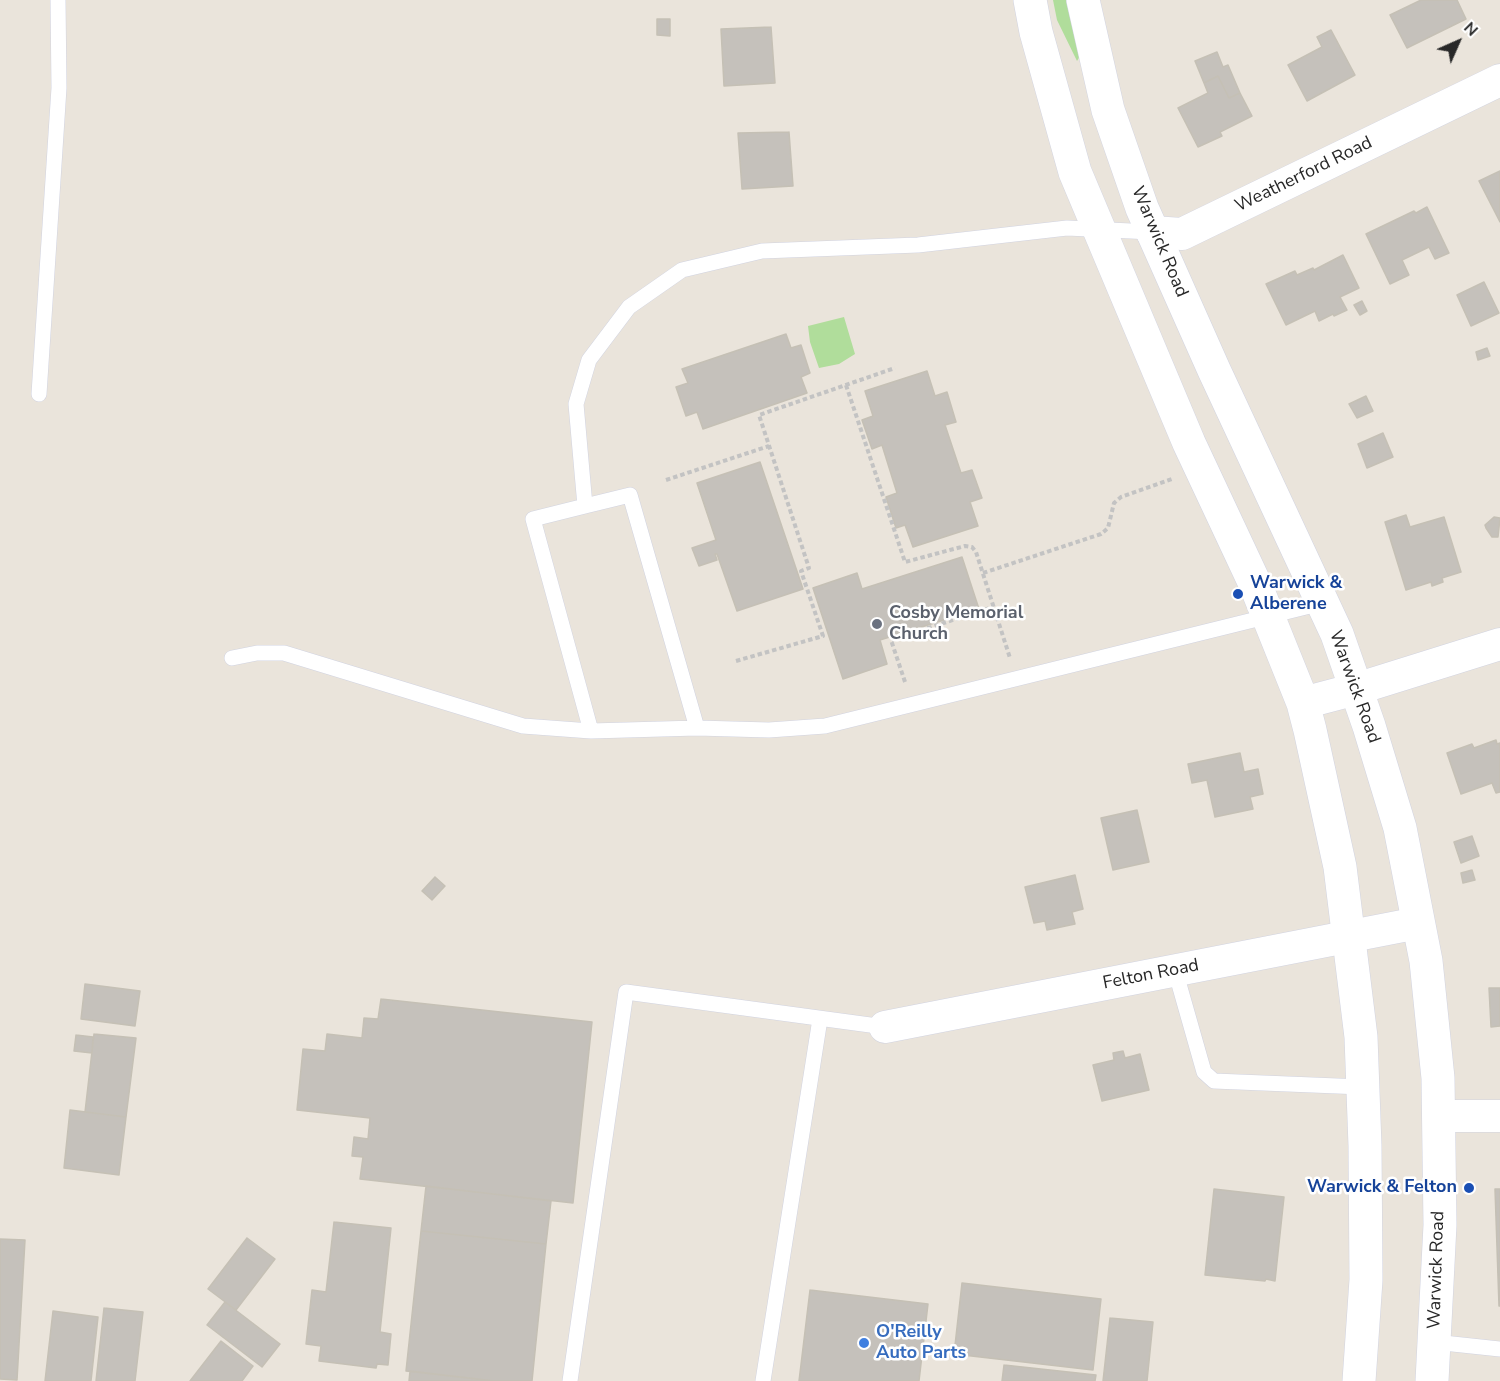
<!DOCTYPE html>
<style>
body{margin:0}
#map{position:relative;width:1500px;height:1381px;overflow:hidden;background:#eae4db;font-family:"Nunito Sans",sans-serif}
canvas{display:block}
.north{position:absolute;left:1428px;top:12px;width:60px;height:60px;-webkit-text-stroke:4px #fff;paint-order:stroke;rotate:45deg;font-size:16px;font-weight:700;line-height:24px;text-align:center;color:#282828}
.north::after{content:'';display:block;margin:auto;width:21px;height:27px;background:#282828;clip-path:polygon(50% 0,100% 100%,50% 72%,0 100%)}
</style>
<div id="map">
<canvas width="1500" height="1381"></canvas>
<div class="north">N</div>
</div>
<script>
const c = document.querySelector('canvas').getContext('2d');
c.lineJoin = 'round';
function paint(path, color) { c.fillStyle = color; c.fill(path, 'evenodd'); }
const poly = rows => new Path2D(rows.map(r => 'M' + r).join(''));
function strokePath(path, color, width, dash) { c.strokeStyle = color; c.lineWidth = width; c.lineCap = dash ? 'butt' : 'round'; c.setLineDash(dash || []); c.stroke(path); }
function label(font, color, halo, rows, align = 'center') {
  c.font = font + ' "Nunito Sans",sans-serif'; c.lineWidth = 5; c.setLineDash([]); c.textBaseline = 'middle'; c.strokeStyle = halo; c.fillStyle = color; for (const [text, x, y, turn = 0] of rows) {
    c.save(); c.translate(x, y); c.rotate((+turn || 0) * Math.PI / 180); c.textAlign = isNaN(turn) ? turn : align; if (halo) c.strokeText(text, 0, 0); c.fillText(text, 0, 0); c.restore();
  }
}
paint(poly([
 [1053,0,1067,0,1080,56,1077,61,1057,20],
 [844,317,855,354,839,364,819,368,810,342,808,326]
]), '#b0dd9b');
const building = poly([
 [1421,0,1457,0,1466,19,1407,48,1390,15,1421,0],
 [657,19,670,19,670,36,657,35,657,19],
 [771,27,775,83,724,86,721,29,771,27],
 [1331,30,1355,75,1307,101,1288,65,1322,47,1317,37,1331,30],
 [1217,52,1223,67,1228,65,1240,93,1229,98,1218,76,1204,83,1195,61,1217,52],
 [1218,76,1229,98,1240,93,1252,116,1220,132,1222,136,1198,147,1178,108,1208,93,1204,83,1218,76],
 [789,132,793,186,742,189,738,133,789,132],
 [1500,171,1500,222,1479,181,1500,171],
 [1427,207,1449,253,1435,259,1429,247,1402,260,1409,275,1390,284,1366,234,1414,211,1416,213,1427,207],
 [1343,255,1359,288,1340,297,1347,310,1334,316,1333,314,1319,321,1315,311,1286,325,1266,284,1295,271,1297,275,1313,268,1314,270,1343,255],
 [1484,282,1499,313,1471,326,1457,295,1484,282],
 [1362,301,1367,311,1360,315,1354,305,1362,301],
 [786,334,791,348,801,345,810,373,801,377,807,393,703,429,697,412,686,416,676,387,688,383,682,369,786,334],
 [1487,348,1490,356,1478,360,1476,352,1487,348],
 [927,371,935,396,947,392,956,422,945,425,961,473,972,470,982,498,970,502,978,526,913,547,905,525,896,528,886,497,897,493,882,445,872,449,862,420,873,416,865,391,927,371],
 [1366,396,1373,411,1357,418,1349,404,1366,396],
 [1383,433,1393,457,1367,468,1358,444,1383,433],
 [760,462,803,589,737,611,717,554,715,554,717,560,699,566,692,548,716,540,697,483,760,462],
 [1406,515,1410,527,1444,517,1461,572,1442,578,1443,582,1432,586,1431,582,1406,590,1385,522,1406,515],
 [1494,517,1500,518,1498,537,1492,537,1486,528,1485,525,1494,517],
 [962,557,979,609,880,640,887,664,843,679,813,588,857,573,862,589,962,557],
 [1496,740,1497,744,1500,743,1500,792,1496,793,1492,783,1461,794,1447,753,1472,744,1474,748,1496,740],
 [1240,753,1244,772,1258,769,1263,794,1250,797,1253,809,1215,817,1207,780,1192,783,1188,764,1240,753],
 [1137,810,1149,862,1113,870,1101,818,1137,810],
 [1472,836,1479,856,1461,863,1454,842,1472,836],
 [1472,870,1475,880,1463,883,1461,873,1472,870],
 [1075,875,1083,909,1072,912,1075,924,1047,930,1045,921,1034,923,1025,887,1075,875],
 [435,877,445,886,432,900,422,891,435,877],
 [85,984,140,991,135,1026,81,1019,85,984],
 [1489,988,1500,988,1500,1026,1491,1027,1489,988],
 [381,999,592,1022,573,1203,360,1179,363,1157,352,1156,354,1137,368,1139,370,1118,297,1110,303,1049,325,1051,327,1034,362,1038,364,1018,378,1019,381,999],
 [94,1034,136,1038,126,1117,85,1112,94,1034],
 [76,1035,93,1037,92,1053,74,1051,76,1035],
 [1123,1051,1125,1058,1140,1054,1149,1090,1102,1101,1093,1065,1114,1060,1113,1053,1123,1051],
 [70,1110,126,1117,119,1175,64,1168,70,1110],
 [426,1186,551,1201,546,1244,421,1231,426,1186],
 [1214,1189,1284,1197,1275,1281,1266,1279,1265,1281,1205,1275,1214,1189],
 [1495,1189,1500,1189,1500,1306,1499,1306,1495,1189],
 [334,1222,391,1228,380,1332,391,1334,388,1365,377,1364,376,1368,319,1361,321,1346,306,1344,312,1290,326,1292,334,1222],
 [421,1231,546,1244,532,1381,494,1381,406,1371,421,1231],
 [247,1238,275,1259,236,1310,208,1289,247,1238],
 [0,1239,25,1240,17,1380,0,1379,0,1239],
 [962,1283,1101,1299,1093,1370,954,1354,962,1283],
 [810,1290,928,1304,919,1381,799,1381,810,1290],
 [225,1302,280,1344,262,1367,207,1325,225,1302],
 [104,1308,143,1312,135,1381,96,1381,104,1308],
 [53,1311,98,1317,91,1381,45,1381,53,1311],
 [1110,1318,1153,1322,1147,1381,1103,1381,1110,1318],
 [221,1341,253,1366,242,1381,190,1381,221,1341],
 [1004,1365,1096,1375,1095,1381,1002,1381,1004,1365],
 [410,1371,494,1381,409,1381,410,1371]
]);
paint(building, '#c5c1bb');
strokePath(building, '#c5c0b5', 1.5);
const service = poly([
 [1152,232,1067,228,918,245,762,251,682,270,629,307,589,360,576,404,585,506,533,519,591,731,697,728,769,730,825,726,1322,603],
 [39,394,59,88,58,0],
 [585,506,630,495,697,728],
 [232,658,257,653,284,653,523,726,591,731],
 [1175,970,1204,1072,1214,1081,1362,1087],
 [1434,1342,1500,1349],
 [570,1381,626,992,885,1027],
 [763,1381,820,1019]
]);
const minor = poly([
 [1152,232,1182,234,1500,80],
 [1303,703,1356,689,1500,644],
 [885,1027,1418,923],
 [1439,1116,1500,1116]
]);
const secondary = poly([
 [1030,0,1036,32,1075,172,1189,443,1256,586,1303,703,1310,730,1340,867,1361,1037,1365,1146,1366,1280,1359,1381],
 [1083,0,1108,110,1142,208,1214,370,1337,634,1369,726,1400,828,1426,961,1438,1078,1440,1225,1432,1381]
]);
strokePath(service, '#d1d3e0', 16);
strokePath(minor, '#d1d3e0', 33);
strokePath(secondary, '#d1d3e0', 34);
strokePath(poly([
 [846,385,905,562,965,546,972,547,976,552,1010,658],
 [666,480,769,446],
 [983,573,1101,534,1108,528,1114,503,1121,497,1172,479],
 [736,661,823,636,801,571,809,568,759,415,895,368],
 [905,682,891,640,993,607]
]), '#c3c3c3', 4, [4.5, 3]);
strokePath(service, '#fff', 15);
strokePath(minor, '#fff', 32);
strokePath(secondary, '#fff', 33);
for (const [x, y, r, color] of [
 [1238,594,6,"#1a4fb4"],
 [877,624,6,"#6b7280"],
 [1469,1188,6,"#1a4fb4"],
 [864,1343,6,"#3f7fe0"]
]) { const dot = new Path2D(); dot.arc(x, y, r, 0, 2 * Math.PI); c.fillStyle = color; c.fill(dot); strokePath(dot, '#fff', 2); }
label('18px', '#282828', '#fff', [
 ["Weatherford Road",1304,175,-26],
 ["Warwick Road",1159,242,67],
 ["Warwick Road",1354,687,70],
 ["Felton Road",1151,975,-11],
 ["Warwick Road",1437,1270,-88]
]);
label('bold 18px', '#164399', '#fff', [
 ["Warwick &",1250,584],
 ["Alberene",1250,605],
 ["Warwick & Felton",1457,1188,"right"]
], 'left');
label('bold 18px', '#5b616d', '#fff', [
 ["Cosby Memorial",889,614],
 ["Church",889,635]
], 'left');
label('bold 18px', '#366cbe', '#fff', [
 ["O'Reilly",876,1333],
 ["Auto Parts",876,1354]
], 'left');
</script>
